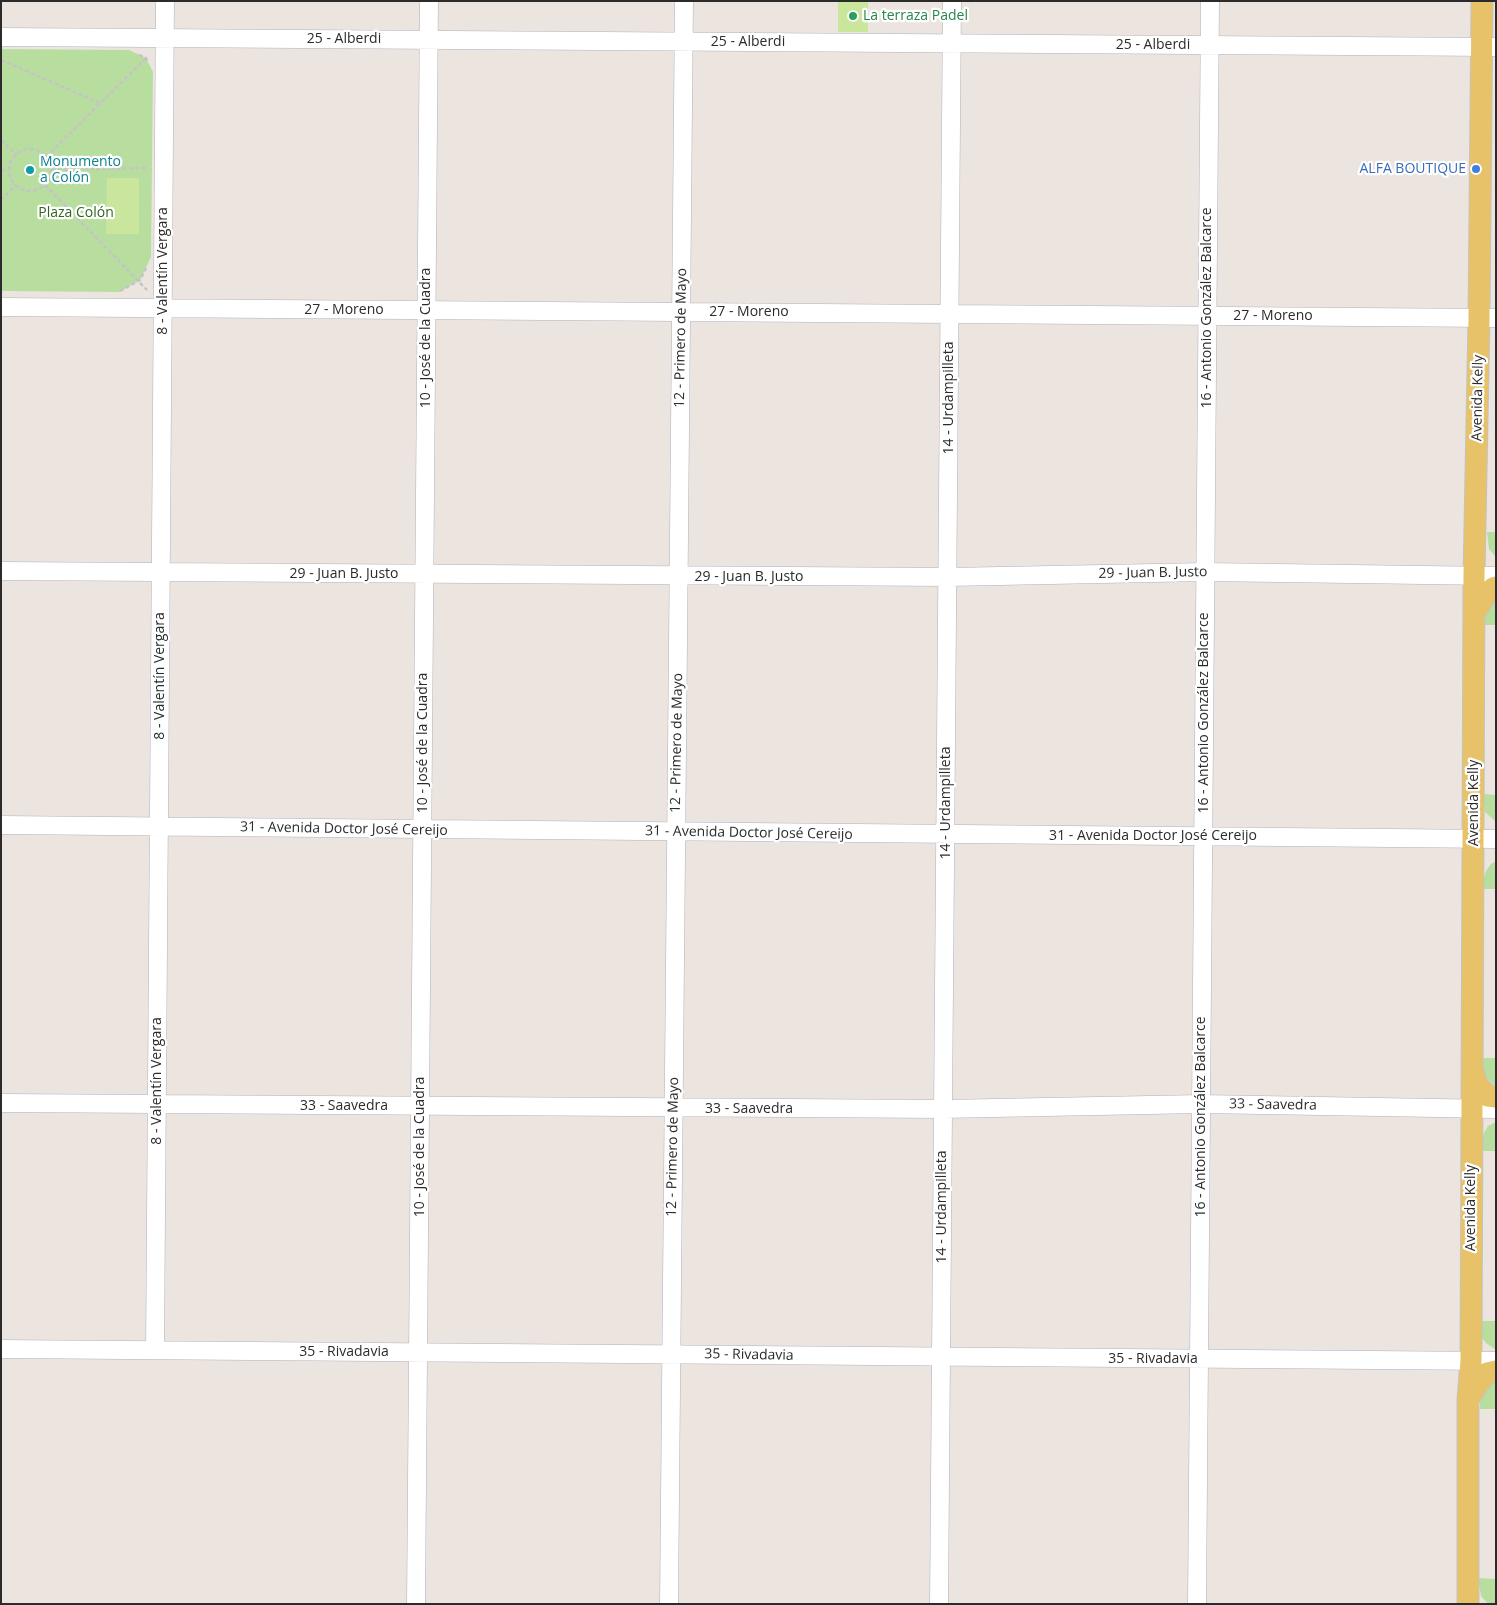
<!DOCTYPE html>
<meta charset="utf-8">
<style>
body{margin:0}
#map{position:relative;width:1497px;height:1605px;overflow:hidden;background:#ece5df;font-family:"Open Sans",sans-serif}
canvas{display:block}
.frame{position:absolute;inset:0;border:2px solid #2b2b2b;pointer-events:none}
</style>
<div id="map">
<canvas width="1497" height="1605"></canvas>
<div class="frame"></div>
</div>
<script>
const c = document.querySelector('canvas').getContext('2d');
c.lineJoin = 'round';
function paint(path, color) { c.fillStyle = color; c.fill(path, 'evenodd'); }
const poly = rows => new Path2D(rows.map(r => 'M' + r).join(''));
function strokePath(path, color, width, dash) { c.strokeStyle = color; c.lineWidth = width; c.lineCap = dash ? 'butt' : 'round'; c.setLineDash(dash || []); c.stroke(path); }
function label(font, color, halo, rows, align = 'center') {
  c.font = font + ' "Open Sans",sans-serif'; c.lineWidth = 4.5; c.setLineDash([]); c.textBaseline = 'middle'; c.strokeStyle = halo; c.fillStyle = color; for (const [text, x, y, turn = 0] of rows) {
    c.save(); c.translate(x, y); c.rotate((+turn || 0) * Math.PI / 180); c.textAlign = isNaN(turn) ? turn : align; if (halo) c.strokeText(text, 0, 0); c.fillText(text, 0, 0); c.restore();
  }
}
paint(poly([
 [1,49,129,50,146,58,153,72,151,257,140,280,119,292,1,291],
 [1487,532,1496,532,1496,557,1489,549],
 [1496,598,1496,625,1485,625,1485,616],
 [1483,794,1496,795,1496,822,1485,812],
 [1496,861,1496,889,1483,889,1483,880,1486,871,1491,864],
 [1482,1058,1496,1058,1496,1087,1484,1075],
 [1496,1122,1496,1151,1481,1151,1481,1142,1484,1133,1488,1126],
 [1479,1321,1496,1321,1496,1350,1486,1343,1482,1338],
 [1496,1380,1496,1409,1480,1409,1480,1400,1483,1391],
 [1478,1578,1496,1579,1496,1604,1488,1604,1481,1596]
]), '#b8de9f');
paint(poly([
 [838,1,868,1,868,32,838,32],
 [107,178,139,178,139,234,106,234]
]), '#cae59c');
const minor = poly([
 [1,37,1496,47],
 [1,307,1496,318],
 [1,571,948,577,1205,572,1496,576],
 [1,825,1496,839],
 [1,1103,943,1109,1201,1104,1496,1109],
 [1,1349,1496,1361],
 [155,1350,165,1],
 [416,1604,429,1],
 [669,1604,684,1],
 [939,1604,952,1],
 [1197,1604,1210,1]
]);
const major = poly([
 [1474,614,1483,599,1493,588,1496,587],
 [1473,1071,1477,1085,1488,1096,1496,1097],
 [1468,1400,1477,1385,1487,1373,1496,1371],
 [1468,1604,1468,1400,1471,1361,1474,576,1479,318,1482,1]
]);
strokePath(minor, '#afb1bb', 19);
strokePath(major, '#c4c4c4', 23);
strokePath(poly([
 [139,55,146,58,148,62],
 [1,60,100,103],
 [1,140,17,155],
 '9 170a21 21 0 1 1 42 0a21 21 0 1 1-42 0Z',
 [46,157,146,58],
 [1,170,10,170],
 [51,170,148,168],
 [45,185,147,290],
 [1,200,16,185],
 [120,291,140,280,146,268]
]), '#c4c4c4', 2.5, [4, 2.5]);
strokePath(minor, '#fff', 18);
strokePath(major, '#e7c269', 21);
for (const [x, y, r, color] of [
 [853,16,5,"#2e9e5b"],
 [1476,169,5,"#3f7fe0"],
 [30,170,5,"#0f9aa8"]
]) { const dot = new Path2D(); dot.arc(x, y, r, 0, 2 * Math.PI); c.fillStyle = color; c.fill(dot); strokePath(dot, '#fff', 2); }
label('14px', '#27864d', '#fff', [
 ["La terraza Padel",863,16]
], 'left');
label('14px', '#2b2b2b', '#fff', [
 ["25 - Alberdi",344,39],
 ["25 - Alberdi",748,42],
 ["25 - Alberdi",1153,45],
 ["8 - Valentín Vergara",163,271,-90],
 ["16 - Antonio González Balcarce",1207,308,-90],
 ["27 - Moreno",344,310],
 ["27 - Moreno",749,312],
 ["27 - Moreno",1273,316],
 ["10 - José de la Cuadra",426,338,-90],
 ["12 - Primero de Mayo",681,338,-89],
 ["14 - Urdampilleta",949,398,-90],
 ["Avenida Kelly",1478,398,-89],
 ["29 - Juan B. Justo",1153,573,-1],
 ["29 - Juan B. Justo",344,574],
 ["29 - Juan B. Justo",749,577],
 ["8 - Valentín Vergara",160,676,-90],
 ["16 - Antonio González Balcarce",1204,713,-90],
 ["10 - José de la Cuadra",423,743,-90],
 ["12 - Primero de Mayo",677,743,-89],
 ["14 - Urdampilleta",946,803,-90],
 ["Avenida Kelly",1474,803,-90],
 ["31 - Avenida Doctor José Cereijo",344,829,1],
 ["31 - Avenida Doctor José Cereijo",749,833,1],
 ["31 - Avenida Doctor José Cereijo",1153,836],
 ["8 - Valentín Vergara",157,1081,-90],
 ["33 - Saavedra",1273,1105,1],
 ["33 - Saavedra",344,1106],
 ["33 - Saavedra",749,1109],
 ["16 - Antonio González Balcarce",1201,1117,-90],
 ["10 - José de la Cuadra",420,1147,-90],
 ["12 - Primero de Mayo",673,1147,-89],
 ["14 - Urdampilleta",942,1207,-90],
 ["Avenida Kelly",1471,1208,-90],
 ["35 - Rivadavia",344,1352],
 ["35 - Rivadavia",749,1355,1],
 ["35 - Rivadavia",1153,1359]
]);
label('14px', '#0d838f', '#fff', [
 ["Monumento",40,162],
 ["a Colón",40,178]
], 'left');
label('14px', '#366cbe', '#fff', [
 ["ALFA BOUTIQUE",1466,169]
], 'right');
label('14px', '#326420', '#fff', [
 ["Plaza Colón",76,213]
]);
</script>
